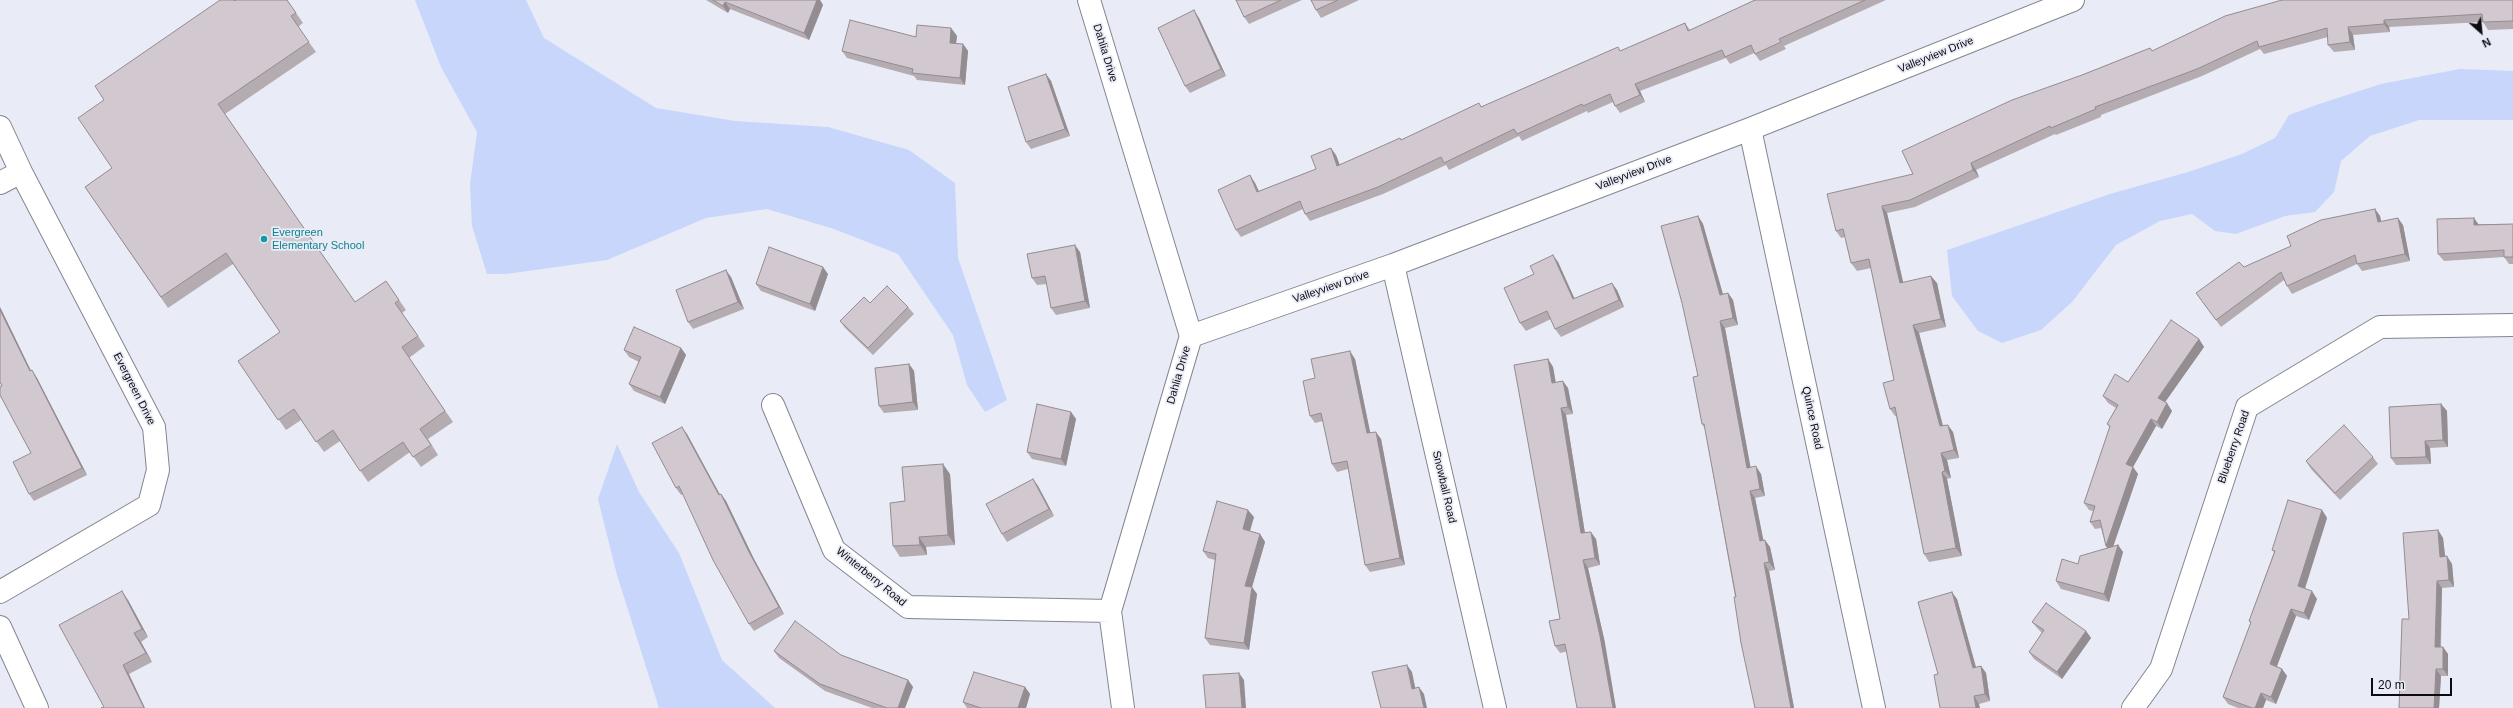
<!DOCTYPE html>
<style>
body{margin:0}
#map{position:relative;width:2513px;height:708px;overflow:hidden;background:#e9ecf6;font-family:Helvetica,sans-serif}
canvas{display:block}
.north{position:absolute;left:2461px;top:12px;width:40px;height:40px;-webkit-text-stroke:3px #e9ecf6;paint-order:stroke;rotate:153deg;font-size:11px;font-weight:700;line-height:16px;text-align:center;color:#0b0c0f}
.north::after{content:'';display:block;margin:auto;width:14px;height:18px;background:#0b0c0f;clip-path:polygon(50% 0,100% 100%,50% 72%,0 100%)}
.scale{position:absolute;left:2371px;top:678px;width:81px;height:18px;box-sizing:border-box;border:2px solid #0b0c0f;border-top:0;padding-left:5px;font-size:12px;line-height:14px;white-space:nowrap;color:#0b0c0f;-webkit-text-stroke:3px #e9ecf6;paint-order:stroke}
</style>
<div id="map">
<canvas width="2513" height="708"></canvas>
<div class="north">N</div>
<div class="scale">20 m</div>
</div>
<script>
const c = document.querySelector('canvas').getContext('2d');
c.lineJoin = 'round';
function paint(path, color) { c.fillStyle = color; c.fill(path, 'evenodd'); }
const poly = rows => new Path2D(rows.map(r => 'M' + r).join(''));
function strokePath(path, color, width, dash) { c.strokeStyle = color; c.lineWidth = width; c.lineCap = dash ? 'butt' : 'round'; c.setLineDash(dash || []); c.stroke(path); }
function label(font, color, halo, rows, align = 'center') {
  c.font = font + ' Helvetica,sans-serif'; c.lineWidth = 3.5; c.setLineDash([]); c.textBaseline = 'middle'; c.strokeStyle = halo; c.fillStyle = color; for (const [text, x, y, turn = 0] of rows) {
    c.save(); c.translate(x, y); c.rotate((+turn || 0) * Math.PI / 180); c.textAlign = isNaN(turn) ? turn : align; if (halo) c.strokeText(text, 0, 0); c.fillText(text, 0, 0); c.restore();
  }
}
paint(poly([
 [415,0,526,0,544,38,656,108,735,121,828,127,909,150,955,183,958,258,1007,400,985,412,967,385,953,335,898,254,834,229,767,209,706,218,607,260,506,274,487,274,472,226,470,184,477,132,441,67],
 [2460,69,2513,71,2513,120,2419,120,2370,136,2341,161,2334,192,2315,212,2285,216,2236,234,2215,231,2192,214,2160,221,2116,245,2072,302,2041,330,2002,343,1978,331,1952,296,1947,250,2110,194,2188,172,2242,154,2275,138,2289,115,2319,104,2381,84],
 [617,444,639,492,679,553,722,660,775,708,659,708,617,575,598,499]
]), '#c8d6fc');
const minor = poly([
 [1089,0,1191,336,1110,611,1123,708],
 [0,127,21,172,154,427,158,470,149,505,0,592],
 [1750,129,1874,708],
 [0,183,21,172],
 [1393,265,1495,708],
 [1191,336,1393,265,1750,129,2073,0],
 [773,405,834,550,908,607,1110,611],
 [0,627,37,708],
 [2133,708,2161,669,2247,407,2380,327,2513,325]
]);
strokePath(minor, '#82868f', 24);
strokePath(minor, '#fff', 22);
paint(poly([
 [287,0,303,23,298,27,316,52,225,114,355,302,386,281,406,310,402,313,425,346,409,358,453,422,428,439,438,455,421,467,410,452,368,482,340,441,324,452,301,420,286,430,238,361,280,332,233,264,168,308,85,187,112,168,104,100,235,1],
 [706,0,820,0,823,5,809,40,730,9,728,13],
 [1236,0,1302,0,1249,24,1244,17],
 [1311,0,1359,0,1321,18,1316,10],
 [1755,0,1886,0,1784,46,1786,49,1760,61,1754,53,1730,64,1726,58,1640,91,1645,102,1620,113,1615,106,1613,102,1588,113,1587,111,1522,141,1519,136,1449,170,1446,165,1383,194,1310,221,1305,214,1303,209,1241,237,1236,230,1250,175,1255,183,1259,191,1316,169,1336,155,1339,165,1481,107,1618,47,1620,51,1685,23,1690,30],
 [2513,0,2513,29,2488,30,2483,22,2389,27,2390,32,2353,35,2355,50,2334,52,2328,45,2328,37,2264,54,2260,49,2202,76,2101,115,2101,117,2056,135,2055,134,1976,170,1979,177,1915,207,1887,213,1903,282,1937,283,1946,327,1919,333,1943,426,1953,432,1959,458,1947,460,1951,478,1947,479,1962,556,1929,562,1924,554,1896,416,1895,416,1890,409,1894,380,1871,268,1857,271,1851,263,1845,237,1841,238,1836,231,1913,174,2082,75,2150,48,2152,51],
 [1199,18,1226,76,1190,93,1185,86],
 [951,28,957,36,956,44,963,44,968,51,965,85,917,80,914,76,847,58,842,51,916,37],
 [1046,74,1051,81,1070,136,1031,149,1026,142],
 [2375,209,2380,216,2381,222,2403,225,2410,261,2362,271,2357,264,2292,294,2287,286,2284,280,2221,327,2196,293,2244,267],
 [1698,216,1703,224,1723,294,1728,293,1733,300,1738,325,1725,328,1750,467,1761,474,1765,496,1755,498,1763,540,1770,547,1775,570,1769,571,1794,708,1755,708,1705,429,1702,424],
 [2479,224,2513,224,2513,264,2509,264,2504,257,2444,261,2438,254],
 [1080,252,1090,308,1056,315,1051,308,1047,284,1037,285,1032,278],
 [1558,262,1574,299,1617,290,1624,307,1561,337,1555,329,1551,319,1526,331,1520,323],
 [828,274,815,311,761,291,756,284],
 [731,277,744,309,693,329,688,322],
 [870,303,908,307,914,314,873,355,845,328,840,321],
 [0,307,31,371,37,378,87,475,34,501,29,494,31,453,0,382],
 [2199,339,2204,347,2165,402,2172,411,2162,429,2156,426,2133,467,2138,474,2113,546,2118,545,2123,552,2109,602,2061,589,2056,581,2078,564,2107,548,2106,546,2101,528,2095,529,2090,522,2093,511,2089,510,2084,503,2110,427,2107,424,2116,408,2108,403,2103,396],
 [681,348,686,355,665,404,634,391,629,384,639,362,629,357,624,350],
 [1355,359,1370,433,1381,439,1405,565,1370,572,1365,565,1348,469,1337,472,1332,464,1323,421,1315,423,1310,416,1315,378],
 [1548,359,1553,367,1556,383,1568,388,1573,414,1566,415,1585,533,1596,539,1600,565,1588,568,1605,643,1560,653,1555,646,1560,619],
 [909,364,914,371,918,410,884,413,879,406],
 [2441,404,2447,411,2448,447,2430,448,2431,464,2396,465,2391,458],
 [1071,412,1076,419,1066,466,1032,459,1027,452],
 [687,434,720,495,721,494,726,501,754,559,784,614,754,631,749,624,683,494,681,495,676,488],
 [2373,457,2378,464,2340,500,2311,469,2306,461],
 [950,474,955,545,926,547,927,555,900,557,893,546,905,501],
 [1033,479,1038,486,1054,516,1007,542,1002,534],
 [2322,510,2327,518,2305,589,2317,599,2309,620,2296,616,2277,666,2282,669,2287,676,2276,704,2266,700,2263,708,2238,708,2228,704,2223,697,2251,623,2249,621,2274,552,2272,550],
 [1254,517,1250,531,1260,534,1265,542,1252,587,1257,594,1249,650,1210,645,1205,638,1215,560,1208,558,1203,551],
 [2438,530,2443,538,2445,556,2452,564,2454,587,2442,588,2441,647,2443,647,2448,654,2448,676,2441,676,2439,708,2399,708],
 [1957,599,1976,667,1981,666,1986,673,1990,701,1979,704,1938,674],
 [128,600,148,637,141,642,152,662,129,674,104,707],
 [2032,622,2086,631,2091,638,2062,679,2034,659,2029,652,2042,633,2038,629],
 [774,651,841,655,908,680,913,687,905,708,872,708,825,691,779,658],
 [1025,687,1030,694,1026,708,967,708,963,702]
]), '#b5acb2');
paint(poly([
 [817,0,820,0,823,5,809,40,804,33],
 [725,2,730,9,728,13,723,6],
 [1194,10,1199,18,1226,76,1221,69],
 [2384,20,2389,27,2390,32,2384,24],
 [2348,27,2353,35,2355,50,2350,42],
 [951,28,957,36,955,50,950,43],
 [963,44,968,51,965,85,960,78],
 [1046,74,1051,81,1070,136,1065,129],
 [1635,84,1640,91,1645,102,1640,95],
 [1331,148,1336,155,1343,173,1337,166],
 [1971,163,1976,170,1979,177,1973,170],
 [1250,175,1255,183,1262,199,1257,192],
 [1882,206,1887,213,1905,290,1900,283],
 [2375,209,2380,216,2383,229,2378,222],
 [1698,216,1703,224,1725,302,1720,295],
 [2398,218,2403,225,2410,261,2405,254],
 [2474,218,2479,225,2474,225],
 [1075,245,1080,252,1090,308,1085,301],
 [1553,255,1558,262,1578,306,1573,299],
 [823,267,828,274,815,311,810,304],
 [726,270,731,277,744,309,738,302],
 [1931,276,1937,283,1946,327,1941,319],
 [1612,283,1617,290,1624,307,1619,300],
 [1728,293,1733,300,1738,325,1733,318],
 [0,307,35,379,30,371,0,310],
 [1720,321,1725,328,1752,475,1747,468],
 [1913,325,1919,333,1945,434,1940,426],
 [2199,339,2204,347,2163,405,2158,398],
 [681,348,686,355,665,404,660,397],
 [1350,351,1355,359,1372,441,1367,433],
 [1548,359,1553,367,1557,391,1552,383],
 [909,364,914,371,918,410,913,402],
 [32,370,37,378,87,475,82,468],
 [1563,381,1568,388,1573,414,1568,407],
 [2167,403,2172,411,2162,429,2157,422],
 [2441,404,2447,411,2448,447,2443,440],
 [1561,408,1566,415,1586,540,1581,533],
 [1071,412,1076,419,1066,466,1061,459],
 [2151,419,2156,426,2133,467,2138,474,2111,553,2106,546,2126,464],
 [1948,425,1953,432,1959,458,1954,450],
 [682,427,687,434,724,502,719,495],
 [1376,432,1381,439,1405,565,1400,558],
 [2425,441,2430,448,2431,464,2426,457],
 [1941,453,1947,460,1951,478,1945,471],
 [943,464,950,474,955,545,948,535],
 [1756,466,1761,474,1765,496,1760,489],
 [1942,472,1947,479,1962,556,1956,548],
 [1033,479,1038,486,1054,516,1049,509],
 [1750,491,1755,498,1765,548,1760,541],
 [721,494,726,501,754,559,784,614,779,607,749,552],
 [1248,510,1254,517,1248,537,1243,529],
 [2322,510,2327,518,2303,594,2298,586],
 [2438,530,2443,538,2446,564,2440,557],
 [1591,532,1596,539,1600,565,1595,558],
 [1260,534,1265,542,1252,587,1257,594,1249,650,1244,643,1245,586],
 [919,537,926,547,927,555,920,545],
 [1765,540,1770,547,1775,570,1769,562],
 [2118,545,2123,552,2109,602,2104,594],
 [2447,556,2452,564,2454,587,2449,580],
 [1583,560,1588,568,1605,643,1616,708,1613,708],
 [1764,563,1769,571,1794,708,1791,708],
 [2437,581,2442,588,2440,654,2435,647],
 [122,591,128,600,148,637,142,629],
 [2312,591,2317,599,2309,620,2304,613],
 [1952,592,1957,599,1978,675,1973,668],
 [2291,609,2296,616,2275,671,2270,664],
 [2086,631,2091,638,2062,679,2057,672],
 [134,633,141,642,152,662,146,653],
 [2443,647,2448,654,2448,676,2443,669],
 [123,665,129,674,145,708,144,708],
 [1407,665,1412,672,1417,696,1412,689],
 [1981,666,1986,673,1990,701,1985,694],
 [2282,669,2287,676,2276,704,2271,697],
 [2436,669,2441,676,2439,708,2434,708],
 [1239,673,1244,680,1246,708,1242,708],
 [908,680,913,687,905,708,898,708],
 [1025,687,1030,694,1026,708,1018,708],
 [1419,687,1424,694,1427,708,1424,708],
 [2261,693,2266,700,2263,708,2255,708],
 [1974,696,1979,704,1980,708,1976,708]
]), '#938c91');
const building = poly([
 [220,0,234,0,235,1,236,0,287,0,296,13,291,16,309,42,218,104,355,302,386,281,399,300,395,303,418,336,402,347,445,411,420,429,431,445,413,457,403,442,360,471,333,430,316,442,294,409,278,420,238,361,280,332,226,253,161,297,85,187,112,168,78,118,104,100,95,86,220,0],
 [713,0,817,0,804,33,725,2,723,6,713,0],
 [1236,0,1281,0,1244,17,1236,0],
 [1311,0,1338,0,1316,10,1311,0],
 [1755,0,1865,0,1779,39,1781,42,1755,54,1751,45,1725,57,1722,50,1635,84,1640,95,1615,106,1610,94,1583,106,1582,104,1517,134,1514,129,1444,163,1441,157,1378,187,1305,214,1300,201,1236,230,1218,190,1250,175,1257,192,1316,169,1311,156,1331,148,1337,166,1400,138,1401,140,1479,103,1481,107,1618,47,1620,51,1685,23,1688,31,1755,0],
 [2282,0,2513,0,2513,21,2483,22,2482,14,2384,20,2384,24,2348,27,2350,42,2328,45,2327,28,2259,47,2257,41,2197,69,2095,107,2096,109,2051,128,2050,126,1971,163,1973,170,1910,200,1882,206,1900,283,1931,276,1941,319,1913,325,1940,426,1948,425,1954,450,1941,453,1945,471,1942,472,1956,548,1924,554,1895,407,1890,409,1883,383,1894,380,1869,259,1851,263,1843,229,1836,231,1827,194,1913,174,1902,151,2012,100,2082,75,2150,48,2152,51,2225,16,2282,0],
 [1194,10,1221,69,1185,86,1158,28,1194,10],
 [850,20,916,37,917,25,951,28,950,43,963,44,960,78,912,73,913,69,842,51,850,20],
 [1046,74,1065,129,1026,142,1008,87,1046,74],
 [2375,209,2378,222,2398,218,2405,254,2357,264,2355,255,2287,286,2281,272,2216,320,2196,293,2239,262,2244,267,2291,246,2287,236,2321,220,2375,209],
 [1698,216,1720,295,1728,293,1733,318,1720,321,1747,468,1756,466,1760,489,1750,491,1760,541,1765,540,1769,562,1764,563,1791,708,1755,708,1741,643,1734,597,1736,597,1704,424,1702,424,1693,377,1698,376,1682,303,1661,226,1698,216],
 [2474,218,2474,225,2513,224,2513,257,2504,257,2504,250,2438,254,2437,219,2474,218],
 [1075,245,1085,301,1051,308,1045,276,1032,278,1027,254,1075,245],
 [769,247,823,267,810,304,756,284,769,247],
 [1553,255,1573,299,1612,283,1619,300,1555,329,1547,311,1520,323,1504,288,1534,274,1530,266,1553,255],
 [726,270,738,302,688,322,676,290,726,270],
 [887,286,908,307,868,348,840,321,864,297,870,303,887,286],
 [0,310,30,371,32,370,82,468,29,494,13,462,31,453,0,395,0,387,2,386,0,382,0,310],
 [2171,320,2199,339,2158,398,2167,403,2157,422,2151,419,2126,464,2133,467,2106,546,2100,520,2090,522,2095,506,2084,503,2110,426,2107,424,2118,405,2103,396,2115,374,2128,382,2171,320],
 [634,327,681,348,660,397,629,384,641,357,624,350,634,327],
 [1350,351,1367,433,1376,432,1400,558,1365,565,1347,461,1332,464,1321,413,1310,416,1303,381,1315,378,1311,359,1350,351],
 [1548,359,1552,383,1563,381,1568,407,1561,408,1581,533,1591,532,1595,558,1583,560,1600,636,1613,708,1577,708,1565,644,1555,646,1549,621,1560,619,1514,365,1548,359],
 [909,364,913,402,879,406,875,368,909,364],
 [1037,404,1071,412,1061,459,1027,452,1037,404],
 [2441,404,2443,440,2425,441,2426,457,2391,458,2389,407,2441,404],
 [2344,425,2373,457,2335,493,2306,461,2344,425],
 [682,427,719,495,721,494,749,552,779,607,749,624,713,560,679,486,676,488,652,443,682,427],
 [943,464,948,535,919,537,920,545,893,546,890,503,905,501,902,467,943,464],
 [1033,479,1049,509,1002,534,986,504,1033,479],
 [2288,500,2322,510,2298,586,2312,591,2304,613,2291,609,2270,664,2282,669,2271,697,2261,693,2255,708,2252,708,2223,697,2251,622,2249,621,2275,551,2272,550,2288,500],
 [1217,501,1248,510,1243,529,1260,534,1245,586,1252,587,1244,643,1205,638,1216,554,1203,551,1217,501],
 [2438,530,2440,557,2447,556,2449,580,2437,581,2435,647,2443,647,2443,669,2436,669,2434,708,2399,708,2402,619,2409,619,2403,533,2438,530],
 [2118,545,2104,594,2056,581,2062,559,2078,564,2080,556,2118,545],
 [122,591,142,629,134,633,146,653,123,665,144,708,101,708,104,707,59,625,122,591],
 [1952,592,1973,668,1981,666,1985,694,1974,696,1976,708,1940,708,1934,675,1938,674,1918,602,1952,592],
 [2046,603,2086,631,2057,672,2029,652,2044,630,2032,622,2046,603],
 [795,621,841,655,908,680,898,708,887,708,820,684,774,651,795,621],
 [1407,665,1412,689,1419,687,1424,708,1381,708,1372,672,1407,665],
 [974,672,1025,687,1018,708,981,708,963,702,974,672],
 [1239,673,1242,708,1206,708,1203,675,1239,673]
]);
paint(building, '#d2c8cf');
strokePath(building, '#938c91', 1);
for (const [x, y, r, color] of [
 [264,239,4,"#0f9aa8"]
]) { const dot = new Path2D(); dot.arc(x, y, r, 0, 2 * Math.PI); c.fillStyle = color; c.fill(dot); strokePath(dot, '#e9ecf6', 1.5); }
label('11px', '#0b0c0f', '#e9ecf6', [
 ["Dahlia Drive",1105,53,73],
 ["Valleyview Drive",1936,55,-22],
 ["Valleyview Drive",1634,173,-21],
 ["Valleyview Drive",1331,287,-19],
 ["Dahlia Drive",1179,375,-74],
 ["Evergreen Drive",134,389,63],
 ["Quince Road",1812,418,78],
 ["Blueberry Road",2234,447,-71],
 ["Snowball Road",1444,487,77],
 ["Winterberry Road",871,577,39]
]);
label('11px', '#0d838f', '#e9ecf6', [
 ["Evergreen",272,233],
 ["Elementary School",272,246]
], 'left');
</script>
